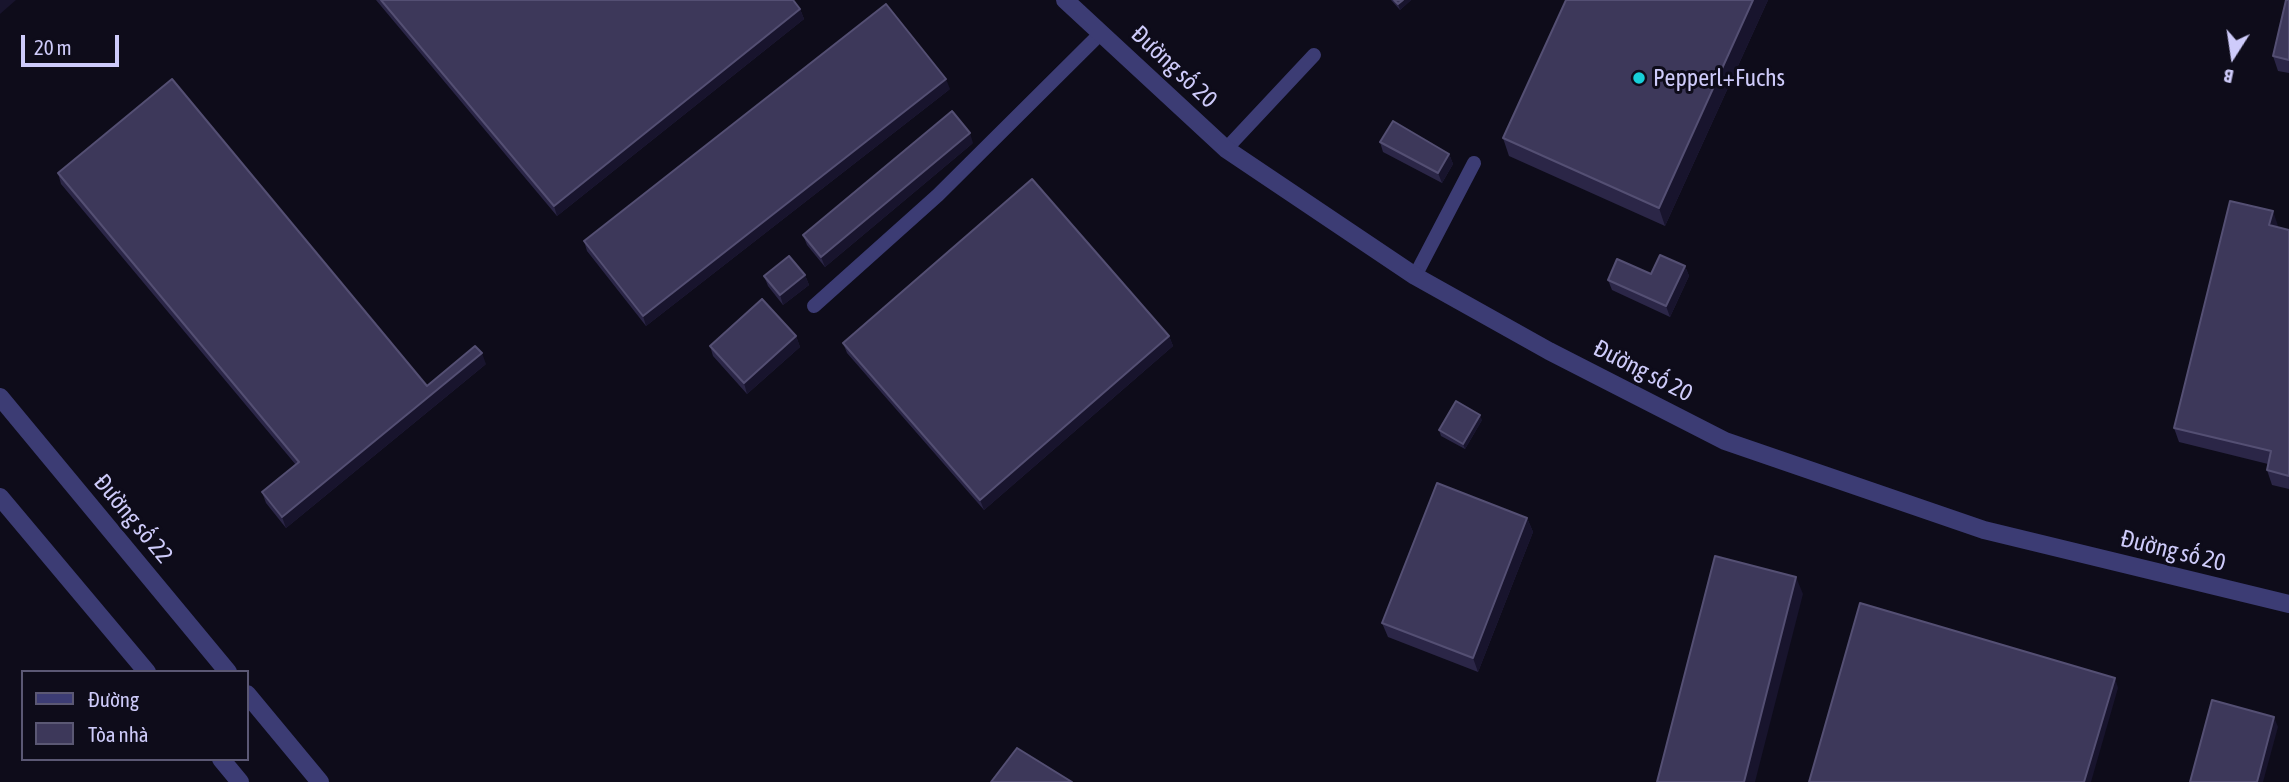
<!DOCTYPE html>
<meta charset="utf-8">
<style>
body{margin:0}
#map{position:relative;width:2289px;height:782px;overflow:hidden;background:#0e0c1a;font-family:"Asap Condensed",sans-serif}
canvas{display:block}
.legend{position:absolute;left:21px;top:670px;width:228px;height:91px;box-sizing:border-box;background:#0e0c1a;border:2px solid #5b5874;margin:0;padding:9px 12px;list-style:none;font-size:21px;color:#cecbfa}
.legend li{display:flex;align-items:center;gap:14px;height:35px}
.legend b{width:35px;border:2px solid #5b5874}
.north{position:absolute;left:2198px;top:21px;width:70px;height:70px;-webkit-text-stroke:5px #0e0c1a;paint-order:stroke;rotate:192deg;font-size:19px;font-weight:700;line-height:28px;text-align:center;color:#cecbfa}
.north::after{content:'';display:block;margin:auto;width:24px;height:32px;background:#cecbfa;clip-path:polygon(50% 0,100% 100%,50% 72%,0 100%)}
.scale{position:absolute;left:21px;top:35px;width:98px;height:32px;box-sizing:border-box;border:4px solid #cecbfa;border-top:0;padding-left:9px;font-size:21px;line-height:24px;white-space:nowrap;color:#cecbfa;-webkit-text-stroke:5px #0e0c1a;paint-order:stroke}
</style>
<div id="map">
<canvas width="2289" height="782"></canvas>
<ul class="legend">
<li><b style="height:9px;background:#3c3c74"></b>Đường</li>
<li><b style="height:19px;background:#3d385a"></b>Tòa nhà</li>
</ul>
<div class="north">B</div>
<div class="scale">20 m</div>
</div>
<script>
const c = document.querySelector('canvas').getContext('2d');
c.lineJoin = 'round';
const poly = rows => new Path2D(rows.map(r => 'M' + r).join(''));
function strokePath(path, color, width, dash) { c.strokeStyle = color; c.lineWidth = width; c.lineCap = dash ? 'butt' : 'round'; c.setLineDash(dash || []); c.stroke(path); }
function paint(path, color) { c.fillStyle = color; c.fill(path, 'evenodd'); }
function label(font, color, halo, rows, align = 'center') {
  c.font = font + ' "Asap Condensed",sans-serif'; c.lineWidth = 6; c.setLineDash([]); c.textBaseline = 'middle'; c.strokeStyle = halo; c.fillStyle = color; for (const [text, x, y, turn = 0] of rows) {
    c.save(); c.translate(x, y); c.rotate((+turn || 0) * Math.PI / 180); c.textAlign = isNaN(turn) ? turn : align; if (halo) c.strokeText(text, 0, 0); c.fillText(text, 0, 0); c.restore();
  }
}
strokePath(poly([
 [1226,149,1314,55],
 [1415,276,1474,163],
 [814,306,938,195,1101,33]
]), '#3c3c74', 14);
strokePath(poly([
 [1065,0,1226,149,1415,276,1549,351,1725,441,1984,530,2289,604],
 [0,397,228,672],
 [0,497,147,672],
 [247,694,320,782],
 [221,759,240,782]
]), '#3c3c74', 18);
paint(poly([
 [376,0,793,0,800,9,804,19,557,216],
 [1391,0,1411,0,1400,10],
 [1566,0,1768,0,1665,226,1509,156,1503,138],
 [2289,0,2289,73,2278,71,2273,56],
 [950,89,646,326,587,251,584,241],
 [1380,142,1449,154,1453,164,1442,183,1383,152],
 [973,143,825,267,807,245,803,235],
 [58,173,427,386,486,364,286,528,266,503,262,492,296,465,61,184],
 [2278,226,2277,227,2289,230,2289,489,2272,485,2267,470,2268,464,2179,442,2174,428],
 [1685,266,1689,276,1670,317,1612,290,1608,280,1651,274],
 [805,275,809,285,783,305,768,286,764,276],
 [796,336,800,347,747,394,713,356,710,346],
 [1169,336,1173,346,984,510,847,353,843,343],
 [1482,420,1465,449,1441,436,1439,430],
 [1527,518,1533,532,1478,672,1388,637,1382,623]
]), '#2b2647');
paint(poly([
 [0,0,16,0,0,14],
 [1403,0,1411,0,1400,10,1398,4],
 [1753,0,1768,0,1665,226,1659,208],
 [800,9,804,19,557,216,554,206],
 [946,79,950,89,646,326,643,316],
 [970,133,973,143,825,267,821,257],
 [1449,154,1453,164,1442,183,1438,173],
 [2273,211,2278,226,2274,240,2269,225],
 [1685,266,1689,276,1670,317,1666,306],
 [805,275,809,285,783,305,780,295],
 [796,336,800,347,747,394,744,383],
 [1169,336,1173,346,984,510,980,500],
 [482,353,486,364,286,528,282,517],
 [1480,415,1482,420,1465,449,1463,444],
 [1527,518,1533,532,1478,672,1473,658],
 [1796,577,1803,594,1755,782,1744,782],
 [2115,678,2118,688,2091,782,2084,782],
 [2274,717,2278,727,2263,782,2257,782]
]), '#18142d');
const building = poly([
 [381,0,793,0,800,9,554,206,381,0],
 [1394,0,1403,0,1398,4,1394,0],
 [1566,0,1753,0,1659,208,1503,138,1566,0],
 [2286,0,2289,0,2289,60,2273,56,2286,0],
 [886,4,946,79,643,316,584,241,886,4],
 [172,79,427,386,475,346,482,353,282,517,262,492,299,462,58,173,172,79],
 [952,111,970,133,821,257,803,235,952,111],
 [1393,121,1449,154,1438,173,1380,142,1393,121],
 [1032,179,1169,336,980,500,843,343,1032,179],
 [2230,201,2273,211,2269,225,2289,230,2289,476,2267,470,2271,451,2174,428,2230,201],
 [1660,255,1685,266,1666,306,1608,280,1617,259,1651,274,1660,255],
 [789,256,805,275,780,295,764,276,789,256],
 [762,299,796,336,744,383,710,346,762,299],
 [1456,401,1480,415,1463,444,1439,430,1456,401],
 [1437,483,1527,518,1473,658,1382,623,1437,483],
 [1715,556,1796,577,1744,782,1657,782,1715,556],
 [1860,603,2115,678,2084,782,1809,782,1860,603],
 [2212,700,2274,717,2257,782,2190,782,2212,700],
 [1017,748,1072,782,991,782,1017,748]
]);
paint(building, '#3d385a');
strokePath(building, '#544f73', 2);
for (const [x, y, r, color] of [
 [1639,78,7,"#17cfd9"]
]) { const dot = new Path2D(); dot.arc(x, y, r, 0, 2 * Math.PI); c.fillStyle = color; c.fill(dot); strokePath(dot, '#0e0c1a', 2.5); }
label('24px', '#cecbfa', '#0e0c1a', [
 ["Đường số 20",1174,67,43],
 ["Đường số 20",1643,371,27],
 ["Đường số 22",133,519,50],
 ["Đường số 20",2173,551,14]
]);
label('24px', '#cecbfa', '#0e0c1a', [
 ["Pepperl+Fuchs",1653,78]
], 'left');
</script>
